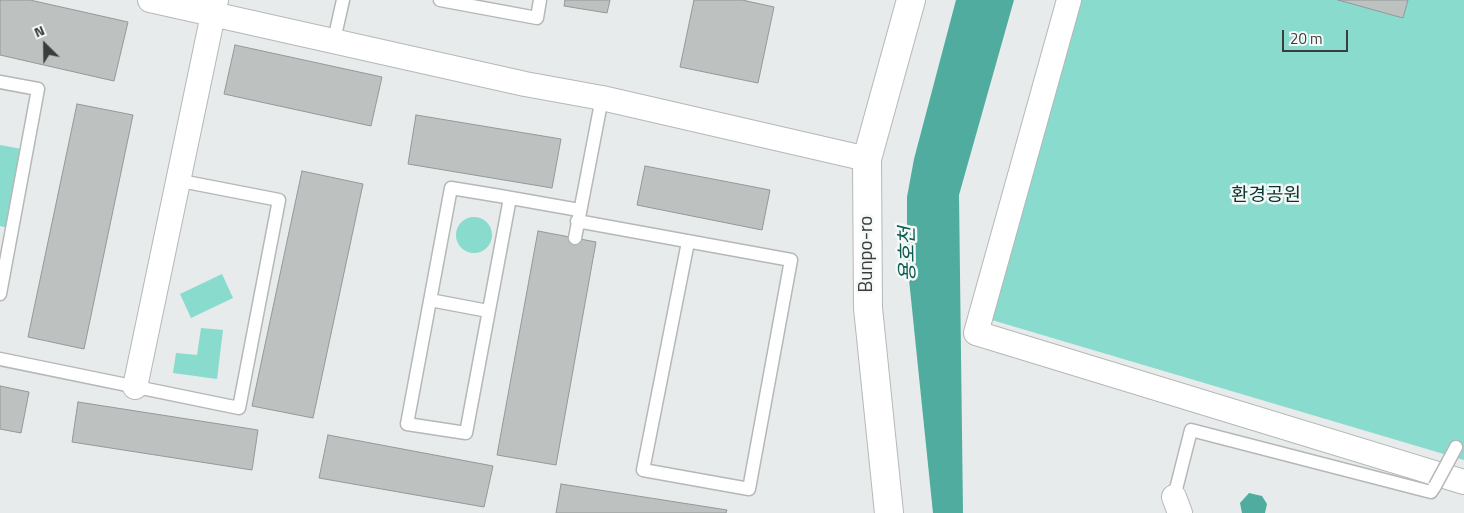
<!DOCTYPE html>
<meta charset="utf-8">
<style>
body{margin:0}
#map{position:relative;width:1464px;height:513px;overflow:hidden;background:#e7ebeb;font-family:"Titillium Web",sans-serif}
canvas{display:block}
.north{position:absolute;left:20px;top:20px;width:50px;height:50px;-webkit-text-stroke:4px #f4f9f8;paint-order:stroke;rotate:337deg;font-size:14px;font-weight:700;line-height:20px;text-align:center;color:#3b3d3c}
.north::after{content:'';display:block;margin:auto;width:18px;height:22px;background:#3b3d3c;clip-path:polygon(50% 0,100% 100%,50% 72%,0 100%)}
.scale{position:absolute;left:1282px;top:30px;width:66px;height:22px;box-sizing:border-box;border:2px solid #3b3d3c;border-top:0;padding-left:6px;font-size:15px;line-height:18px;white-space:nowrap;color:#3b3d3c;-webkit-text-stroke:4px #f4f9f8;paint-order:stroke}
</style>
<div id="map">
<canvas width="1464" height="513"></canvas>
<div class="north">N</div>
<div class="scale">20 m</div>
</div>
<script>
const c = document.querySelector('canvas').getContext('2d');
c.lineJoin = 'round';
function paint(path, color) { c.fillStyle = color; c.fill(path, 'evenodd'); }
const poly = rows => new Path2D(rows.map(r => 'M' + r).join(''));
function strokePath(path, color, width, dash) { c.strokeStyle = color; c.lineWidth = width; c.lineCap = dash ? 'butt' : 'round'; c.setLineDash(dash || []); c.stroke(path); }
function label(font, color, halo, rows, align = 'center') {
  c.font = font + ' "Titillium Web","Noto Sans KR",sans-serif'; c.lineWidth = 5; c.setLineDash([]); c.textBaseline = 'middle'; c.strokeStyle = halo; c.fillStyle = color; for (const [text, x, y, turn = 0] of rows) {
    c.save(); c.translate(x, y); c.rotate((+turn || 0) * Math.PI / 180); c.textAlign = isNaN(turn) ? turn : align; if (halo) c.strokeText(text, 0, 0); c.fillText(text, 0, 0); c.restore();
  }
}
paint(poly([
 [1081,0,1464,0,1464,460,985,318],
 [0,145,27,150,12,229,0,226],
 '456 235a18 18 0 1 1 36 0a18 18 0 1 1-36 0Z',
 [222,274,233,298,191,318,180,294],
 [201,328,223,330,217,379,173,373,176,353,197,355]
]), '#88dbcd');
paint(poly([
 [956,0,1014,0,959,195,963,513,933,513,907,260,907,197,914,159],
 [1249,493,1262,496,1267,504,1265,513,1242,513,1240,503]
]), '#50ac9e');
const building = poly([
 [0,0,30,0,128,22,114,81,0,55,0,0],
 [565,0,610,0,607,13,564,6,565,0],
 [694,0,742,0,774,7,758,83,680,67,694,0],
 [1338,0,1408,0,1403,18,1338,0],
 [235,45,382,77,371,126,224,94,235,45],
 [77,104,133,115,84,349,28,337,77,104],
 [416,115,561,139,552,188,408,164,416,115],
 [645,166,770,190,762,230,637,205,645,166],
 [302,171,363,184,313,418,252,406,302,171],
 [538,231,596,242,556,465,497,455,538,231],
 [0,386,29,392,21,433,0,429,0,386],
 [78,402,258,430,252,470,72,442,78,402],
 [328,435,493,466,484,507,319,478,328,435],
 [561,484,727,510,726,513,556,513,561,484]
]);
paint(building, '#bdc2c1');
strokePath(building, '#949897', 1);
const lane = poly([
 [440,0,537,18,540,0],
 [334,40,343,0],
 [0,82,38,89,0,294],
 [510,198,466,433,407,424,451,188,500,196,579,210],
 [577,221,791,260,749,489,643,470,688,242],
 [575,238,602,98],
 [430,300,488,311],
 [0,359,239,408,279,200,176,180],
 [1448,462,1456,447],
 [1174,497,1191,430,1431,492,1435,486]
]);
const street = poly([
 [150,0,525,84,602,98,867,159],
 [1069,0,976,333,1464,482],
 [135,387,216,0],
 [1174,497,1180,513]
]);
const secondary = poly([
 [889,513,868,308,867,159,911,0]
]);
strokePath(lane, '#b4b8b7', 15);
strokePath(street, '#b4b8b7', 26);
strokePath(secondary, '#b4b8b7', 30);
strokePath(lane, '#fff', 12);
strokePath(street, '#fff', 24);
strokePath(secondary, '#fff', 28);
const laneBridge = poly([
 [1435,486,1448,462]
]);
strokePath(laneBridge, '#b4b8b7', 15, []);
strokePath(laneBridge, '#fff', 12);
label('19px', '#093630', '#f4f9f8', [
 ["환경공원",1266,196]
]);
label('19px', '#3b3d3c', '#f4f9f8', [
 ["Bunpo-ro",867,254,-90]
]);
label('italic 20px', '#0c5b52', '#f4f9f8', [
 ["용호천",909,254,-91]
]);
</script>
